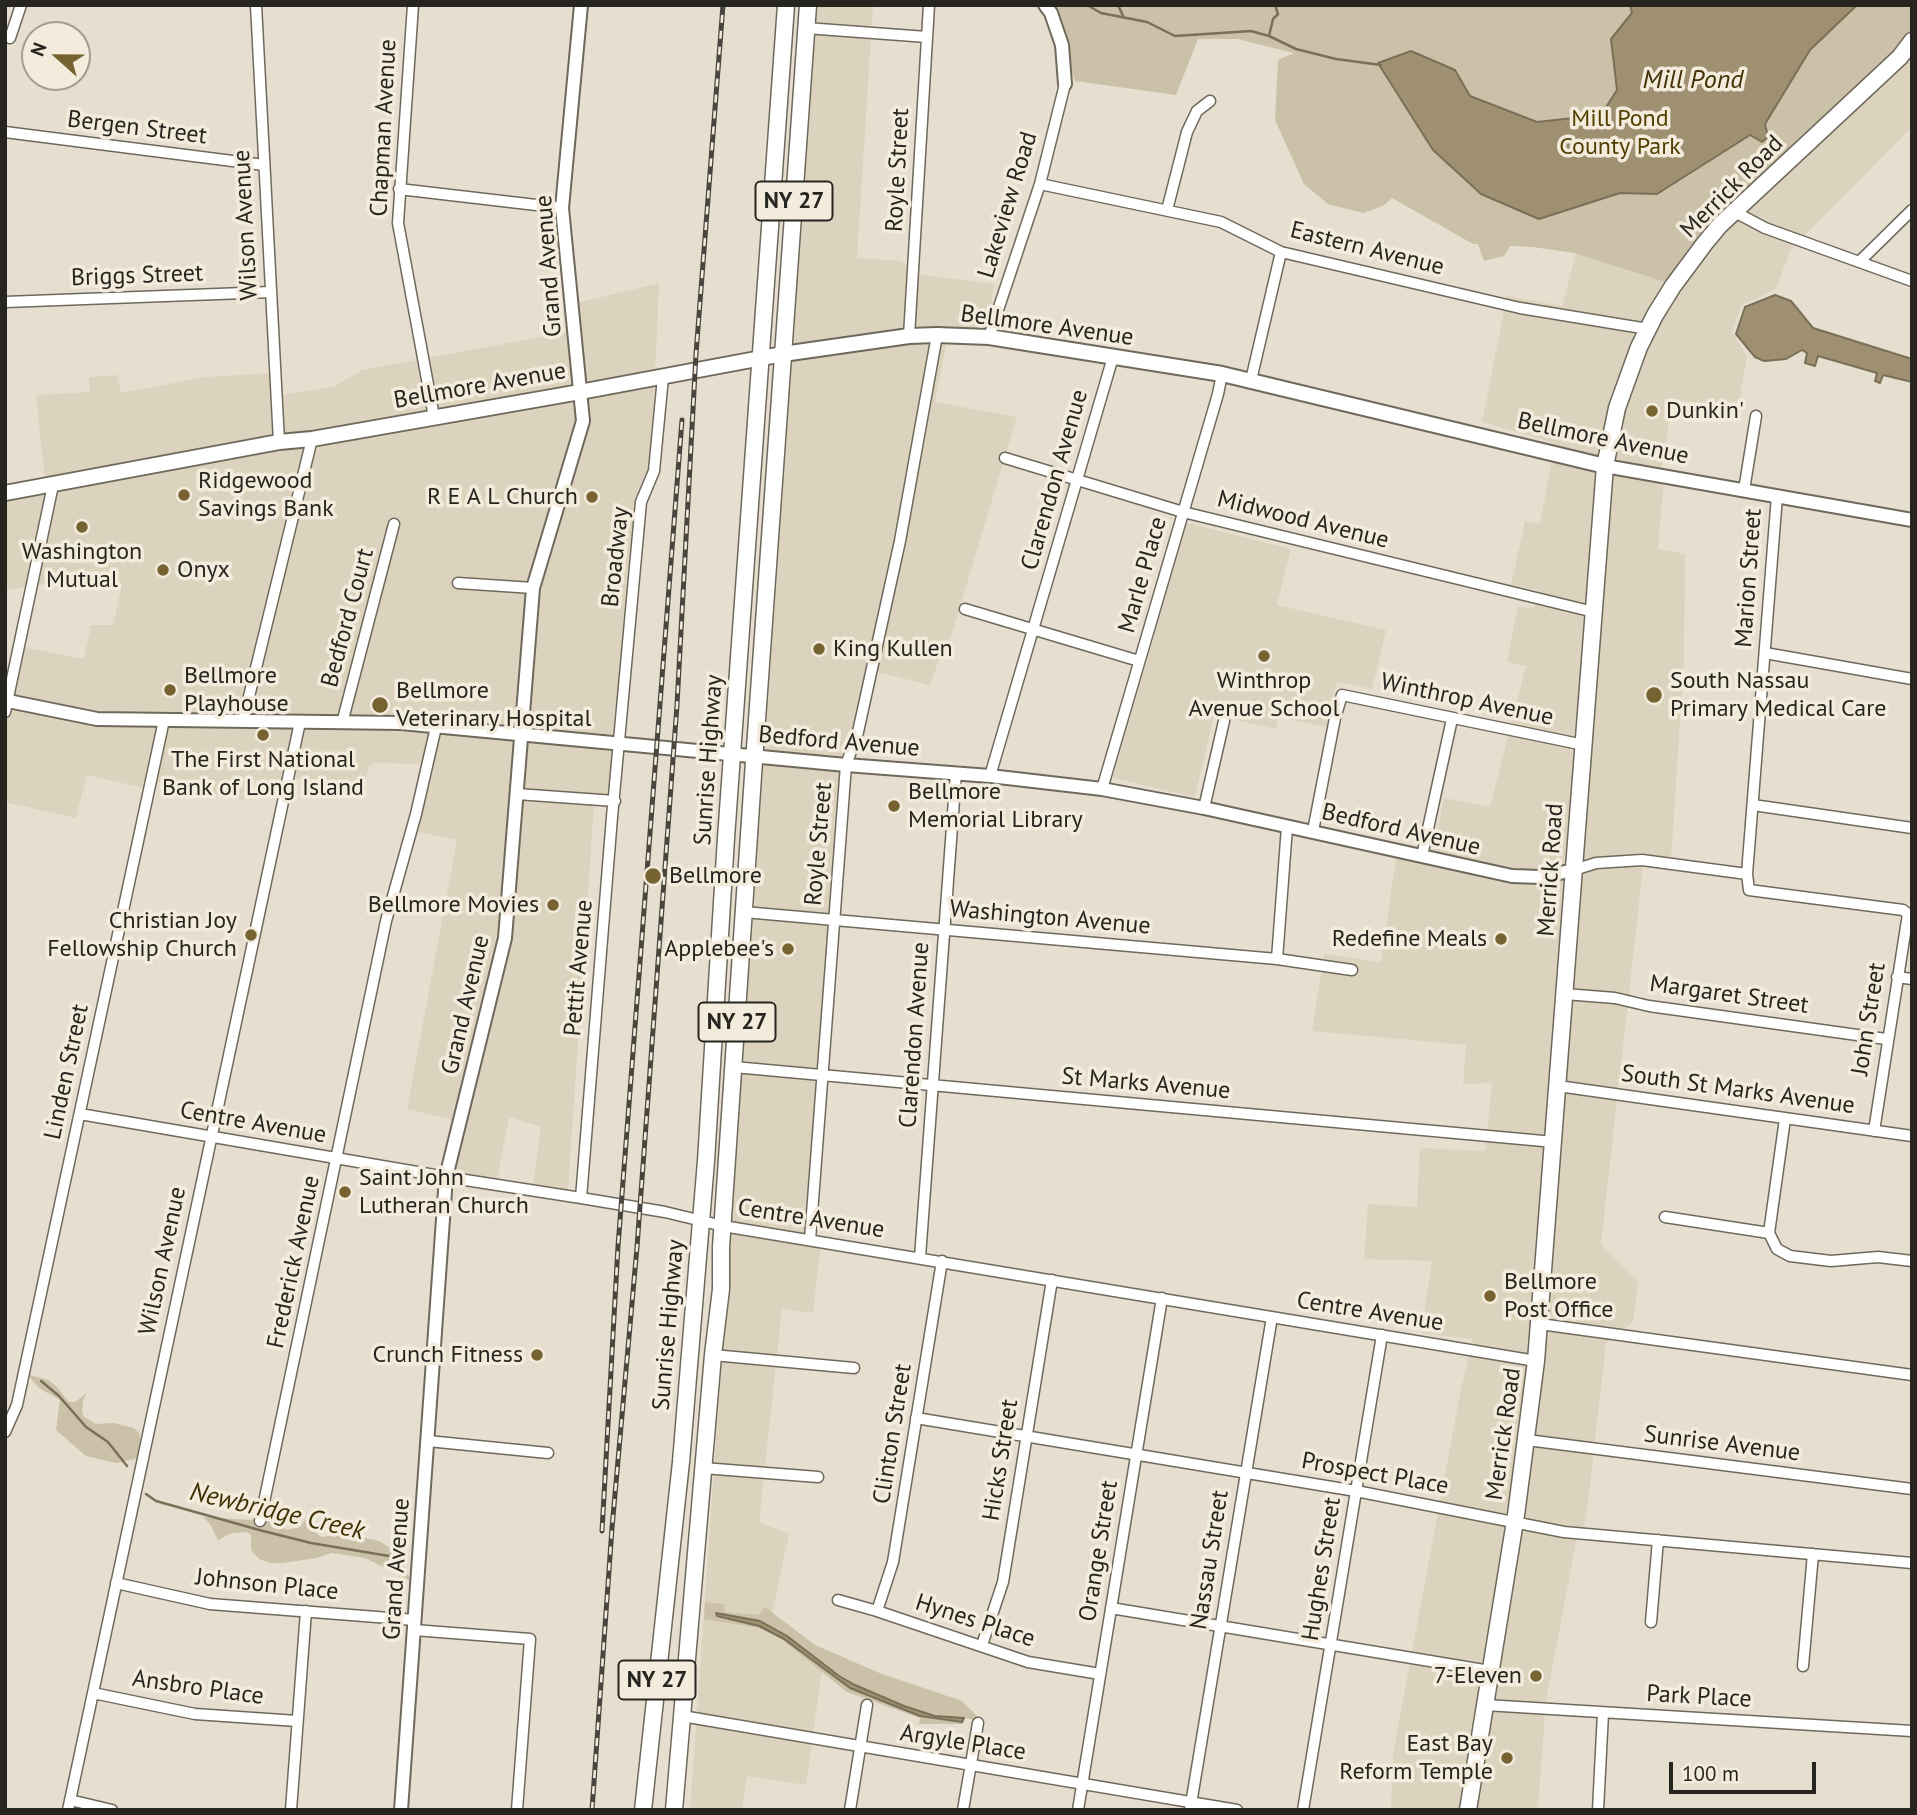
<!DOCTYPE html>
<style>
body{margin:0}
#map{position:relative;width:1917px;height:1815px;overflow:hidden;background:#e6dfd0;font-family:"PT Sans",sans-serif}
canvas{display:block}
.frame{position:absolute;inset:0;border:7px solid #27251f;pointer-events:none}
.north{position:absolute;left:21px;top:21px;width:70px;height:70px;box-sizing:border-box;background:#f3ecdd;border:2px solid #a19c91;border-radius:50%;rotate:291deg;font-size:19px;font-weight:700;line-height:28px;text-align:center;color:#27251f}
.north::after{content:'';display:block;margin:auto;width:24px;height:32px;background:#766331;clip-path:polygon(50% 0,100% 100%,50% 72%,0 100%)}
.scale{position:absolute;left:1669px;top:1762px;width:147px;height:32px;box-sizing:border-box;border:4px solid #27251f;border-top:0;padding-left:9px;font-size:21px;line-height:24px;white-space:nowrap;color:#27251f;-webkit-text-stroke:5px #f3ecdd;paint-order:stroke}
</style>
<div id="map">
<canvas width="1917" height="1815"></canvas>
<div class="frame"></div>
<div class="north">N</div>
<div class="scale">100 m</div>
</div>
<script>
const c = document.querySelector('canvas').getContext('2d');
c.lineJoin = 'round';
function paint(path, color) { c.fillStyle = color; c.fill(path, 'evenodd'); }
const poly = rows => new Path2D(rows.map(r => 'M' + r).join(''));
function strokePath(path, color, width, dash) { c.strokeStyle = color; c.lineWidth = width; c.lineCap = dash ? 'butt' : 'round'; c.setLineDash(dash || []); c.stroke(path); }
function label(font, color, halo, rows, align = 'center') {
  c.font = font + ' "PT Sans",sans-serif'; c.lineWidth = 7; c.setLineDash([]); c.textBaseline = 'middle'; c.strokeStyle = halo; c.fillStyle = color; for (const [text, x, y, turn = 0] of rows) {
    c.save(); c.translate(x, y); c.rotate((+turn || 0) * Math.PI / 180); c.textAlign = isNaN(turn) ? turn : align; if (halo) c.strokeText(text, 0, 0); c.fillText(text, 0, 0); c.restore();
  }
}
paint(poly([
 [817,5,873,5,857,258,901,261,921,275,994,284,985,346,946,344,935,402,1017,417,944,660,939,659,930,685,873,671,848,766,809,1241,821,1244,813,1313,782,1309,759,1522,789,1534,771,1618,824,1655,806,1785,747,1776,742,1810,690,1810],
 [1912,32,1912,127,1791,249,1776,289,1742,305,1732,331,1747,357,1738,408,1673,400,1660,476,1664,477,1658,549,1685,554,1684,658,1671,861,1644,859,1601,1244,1638,1281,1633,1322,1606,1343,1586,1520,1576,1543,1546,1700,1538,1810,1391,1810,1393,1754,1459,1399,1472,1339,1421,1333,1432,1261,1364,1259,1368,1204,1417,1207,1420,1148,1485,1151,1492,1083,1463,1084,1466,1045,1312,1031,1324,954,1381,962,1396,858,1432,856,1444,798,1490,807,1526,666,1507,662,1518,606,1534,609,1538,590,1511,585,1525,521,1540,524,1555,443,1482,422,1507,296,1562,306,1576,253,1695,245,1856,92],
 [659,283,651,471,639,497,610,803,594,804,568,1191,533,1186,541,1127,509,1117,497,1180,452,1173,463,1122,407,1109,457,840,415,831,431,764,374,763,369,766,362,790,316,780,292,778,290,785,250,779,244,800,156,782,152,790,87,775,76,818,5,802,5,718,22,647,84,659,91,625,113,625,121,589,83,576,35,586,5,590,5,496,46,489,36,395,90,392,89,377,117,375,121,393,205,377,272,373,274,396,334,387,362,370,579,330,577,303],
 [1187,523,1291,549,1277,605,1386,630,1372,689,1337,682,1326,727,1279,717,1276,729,1214,715,1195,797,1113,778]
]), '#dcd3be');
paint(poly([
 [1052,5,1912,5,1912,32,1856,92,1695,245,1666,282,1574,253,1533,247,1510,246,1504,256,1484,261,1478,244,1473,244,1392,198,1383,206,1363,213,1328,204,1304,184,1275,120,1278,60,1294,53,1238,39,1198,39,1176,95,1075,81],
 [27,1374,48,1380,55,1385,69,1402,75,1402,87,1393,83,1400,82,1412,84,1417,96,1424,113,1423,134,1428,139,1433,141,1444,139,1454,135,1459,116,1463,86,1456,56,1430,60,1400,39,1388],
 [265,1512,277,1524,287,1530,300,1527,306,1518,314,1531,321,1537,345,1534,379,1541,397,1552,411,1581,365,1558,332,1553,316,1558,283,1563,270,1563,259,1559,251,1550,251,1535,246,1532,232,1533,218,1540,210,1524,203,1517,250,1520,257,1519],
 [705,1602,724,1604,725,1612,759,1615,765,1607,815,1645,882,1674,962,1701,982,1721,965,1718,963,1724,919,1724,920,1718,847,1692,780,1638,760,1628,704,1619]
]), '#cbc0a8');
const water = poly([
 [1630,5,1857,5,1810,50,1765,124,1768,137,1762,142,1750,135,1657,194,1620,193,1539,219,1481,194,1433,150,1378,63,1411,51,1455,70,1470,96,1537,122,1601,115,1617,90,1611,39,1632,13,1630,5],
 [1775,295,1791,301,1813,328,1912,359,1912,382,1883,375,1880,383,1875,381,1877,373,1818,356,1815,366,1805,363,1807,353,1802,350,1786,359,1764,361,1755,357,1736,334,1745,307,1775,295],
 [716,1613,760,1621,787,1636,839,1676,855,1685,904,1706,935,1716,964,1718,962,1722,920,1716,850,1688,784,1639,759,1626,717,1616,716,1613]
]);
paint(water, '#9e9070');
strokePath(water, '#7a7058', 2);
strokePath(poly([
 [1087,5,1101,13,1147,22,1175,36,1251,31,1269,36],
 [1118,5,1124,18],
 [1275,5,1278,14,1273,19,1269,36,1296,49,1336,59,1381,65],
 [41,1381,59,1396,86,1427,108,1442,127,1466],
 [146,1494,156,1501,263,1531,311,1543,401,1558]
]), '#7a7058', 2.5);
const minor = poly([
 [256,5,279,442],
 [413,5,398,223,434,417],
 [806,28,927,37],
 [10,38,21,5],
 [5,132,264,165],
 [1040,184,1221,222,1281,252,1520,308,1648,329],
 [399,189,562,208],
 [1167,210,1187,132,1197,111,1210,101],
 [1735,212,1765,228,1912,281],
 [1859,262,1912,210],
 [5,302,271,292],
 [909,336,929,5],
 [989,337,1040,184,1065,84],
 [1251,380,1281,252],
 [1005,458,1183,512,1594,612],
 [1744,490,1756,416],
 [1777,496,1747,874,1749,890,1903,910,1908,914,1874,1131],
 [458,583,533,588],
 [965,609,1139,661],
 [1765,653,1912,679],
 [5,712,53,485],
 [243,721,312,439],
 [342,723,394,524],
 [990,776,1113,357],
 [1102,789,1218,394,1222,374],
 [517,794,615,801],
 [1753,805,1912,828],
 [1204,808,1224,721],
 [1313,831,1335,718,1342,695,1584,745],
 [1422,856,1452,719],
 [1574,870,1596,863,1642,860,1747,874],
 [744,912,1277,959,1352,970],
 [1277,959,1287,827],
 [1897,977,1912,979],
 [1565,994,1615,998,1649,1006,1886,1039],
 [734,1067,1554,1142],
 [1558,1086,1912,1136],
 [80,1114,446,1177,581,1198,665,1212,723,1226,1536,1361],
 [1785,1119,1769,1233,1777,1249,1790,1256,1831,1261,1878,1257,1912,1261],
 [581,1198,612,817,641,502,654,471,663,377],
 [1665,1217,1769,1233],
 [810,1240,846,765,858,732,900,541,937,335],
 [920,1257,956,773],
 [1540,1324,1912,1375],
 [713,1355,854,1368],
 [916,1418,1356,1491,1564,1532,1912,1563],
 [5,1432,17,1405,164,720],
 [1527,1440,1912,1489],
 [428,1441,548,1453],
 [703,1468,818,1477],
 [260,1521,386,921,416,814,436,727],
 [116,1583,210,1604,415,1620],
 [838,1600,877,1611,1028,1662,1100,1674],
 [1111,1608,1490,1671],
 [877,1611,893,1562,942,1261],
 [1651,1622,1658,1540],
 [414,1630,530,1639,517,1810],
 [982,1645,1003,1582,1052,1280],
 [1803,1666,1813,1554],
 [93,1693,195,1714,297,1721],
 [1485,1705,1912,1731],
 [682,1716,1237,1810],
 [70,1800,112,1810],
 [68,1810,300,722],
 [291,1810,306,1611],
 [850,1810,867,1705],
 [963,1810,978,1723],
 [1078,1810,1162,1298],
 [1190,1810,1272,1317],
 [1303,1810,1382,1335],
 [1598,1810,1603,1713]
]);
const tertiary = poly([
 [1045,5,1051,13,1062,45,1065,84],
 [1605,466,1912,520],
 [8,701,97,719,401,723,846,765,990,776,1102,789,1204,808,1512,876,1541,877,1574,870],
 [401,1810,446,1177,505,938,533,588,583,421,562,208,581,5]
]);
const secondary = poly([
 [5,493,279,442,312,439,580,392,783,354,909,336,937,335,989,337,1222,374,1605,466]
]);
const primary = poly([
 [1468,1810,1516,1515,1536,1361,1605,466,1617,408,1639,347,1655,315,1673,286,1705,243,1720,225,1900,57,1912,41]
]);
const trunk = poly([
 [643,1810,681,1462,706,1161,726,838,786,5],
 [674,1810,713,1355,721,1289,721,1247,753,776,808,5]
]);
strokePath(minor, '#6f695c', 13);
strokePath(tertiary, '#6f695c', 16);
strokePath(secondary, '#6f695c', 18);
strokePath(primary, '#6f695c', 19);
strokePath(trunk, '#6f695c', 19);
strokePath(minor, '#fff', 10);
strokePath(tertiary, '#fff', 12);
strokePath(secondary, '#fff', 14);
strokePath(primary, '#fff', 16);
strokePath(trunk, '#fff', 16);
const rail = poly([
 [602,1531,618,1246,682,420],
 [592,1810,612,1528,637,1247,677,705,696,354,723,5]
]);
strokePath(rail, '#49463f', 5);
strokePath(rail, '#f3ecdd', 2.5, [8]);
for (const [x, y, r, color] of [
 [1652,411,7,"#766331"],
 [184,495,7,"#766331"],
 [592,497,7,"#766331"],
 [82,527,7,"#766331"],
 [163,570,7,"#766331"],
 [819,649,7,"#766331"],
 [1264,656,7,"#766331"],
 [170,690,7,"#766331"],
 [1654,695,9,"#766331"],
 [380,705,9,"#766331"],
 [263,735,7,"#766331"],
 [894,806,7,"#766331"],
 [653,876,9,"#766331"],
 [553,905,7,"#766331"],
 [251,935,7,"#766331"],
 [1501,939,7,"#766331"],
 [788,949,7,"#766331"],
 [345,1192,7,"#766331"],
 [1490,1296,7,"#766331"],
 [537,1355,7,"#766331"],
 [1536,1676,7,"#766331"],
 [1507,1758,7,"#766331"]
]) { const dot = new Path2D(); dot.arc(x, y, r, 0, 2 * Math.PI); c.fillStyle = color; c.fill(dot); strokePath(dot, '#f3ecdd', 2.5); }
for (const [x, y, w] of [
 [794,201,77],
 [737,1022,77],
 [657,1680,77]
]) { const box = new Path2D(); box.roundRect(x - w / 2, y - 19.5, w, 39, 5); c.fillStyle = '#f3ecdd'; c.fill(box); strokePath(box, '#27251f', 2); }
label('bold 23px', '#27251f', null, [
 ["NY 27",794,201],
 ["NY 27",737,1022],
 ["NY 27",657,1680]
]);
label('24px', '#523e00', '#f3ecdd', [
 ["Mill Pond",1620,119],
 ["County Park",1620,147]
]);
label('24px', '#27251f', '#f3ecdd', [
 ["Bergen Street",137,128,7],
 ["Chapman Avenue",384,128,-87],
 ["Royle Street",898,170,-87],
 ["Merrick Road",1732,187,-45],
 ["Lakeview Road",1008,205,-73],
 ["Wilson Avenue",246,225,-93],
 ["Eastern Avenue",1367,249,14],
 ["Grand Avenue",549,266,-94],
 ["Briggs Street",137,276,-2],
 ["Bellmore Avenue",1047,326,8],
 ["Bellmore Avenue",480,386,-10],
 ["Bellmore Avenue",1603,439,12],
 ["Clarendon Avenue",1055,480,-74],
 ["Midwood Avenue",1303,520,14],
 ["Broadway",616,557,-84],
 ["Marle Place",1143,575,-74],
 ["Marion Street",1749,578,-86],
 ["Bedford Court",348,618,-75],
 ["Winthrop Avenue",1467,700,12],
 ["Bedford Avenue",839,742,5],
 ["Sunrise Highway",709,760,-86],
 ["Bedford Avenue",1401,830,13],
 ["Royle Street",819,844,-85],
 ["Merrick Road",1551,870,-86],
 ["Washington Avenue",1050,918,5],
 ["Pettit Avenue",579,968,-85],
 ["Margaret Street",1729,995,8],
 ["Grand Avenue",466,1005,-77],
 ["John Street",1869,1019,-81],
 ["Clarendon Avenue",915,1035,-86],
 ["Linden Street",67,1072,-78],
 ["St Marks Avenue",1146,1084,5],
 ["South St Marks Avenue",1738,1090,8],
 ["Centre Avenue",253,1123,10],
 ["Centre Avenue",811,1219,9],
 ["Wilson Avenue",163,1261,-78],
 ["Frederick Avenue",294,1262,-78],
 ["Centre Avenue",1370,1312,9],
 ["Sunrise Highway",669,1325,-85],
 ["Clinton Street",893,1434,-81],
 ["Merrick Road",1504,1434,-82],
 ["Sunrise Avenue",1722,1444,7],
 ["Hicks Street",1001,1460,-81],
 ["Prospect Place",1375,1474,10],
 ["Orange Street",1099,1551,-81],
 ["Nassau Street",1210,1560,-81],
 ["Grand Avenue",397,1569,-86],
 ["Hughes Street",1322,1569,-81],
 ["Johnson Place",267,1585,6],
 ["Hynes Place",975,1621,18],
 ["Ansbro Place",198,1688,8],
 ["Park Place",1699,1697,3],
 ["Argyle Place",963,1743,9]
]);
label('24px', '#27251f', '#f3ecdd', [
 ["Dunkin'",1666,411],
 ["Ridgewood",198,481],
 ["Savings Bank",198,509],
 ["R E A L Church",578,497,"right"],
 ["Washington",82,552,"center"],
 ["Mutual",82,580,"center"],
 ["Onyx",177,570],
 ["King Kullen",833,649],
 ["Bellmore",184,676],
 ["Playhouse",184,704],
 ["Winthrop",1264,681,"center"],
 ["Avenue School",1264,709,"center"],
 ["South Nassau",1670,681],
 ["Primary Medical Care",1670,709],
 ["Bellmore",396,691],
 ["Veterinary Hospital",396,719],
 ["The First National",263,760,"center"],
 ["Bank of Long Island",263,788,"center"],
 ["Bellmore",908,792],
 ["Memorial Library",908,820],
 ["Bellmore",669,876],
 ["Bellmore Movies",539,905,"right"],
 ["Christian Joy",237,921,"right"],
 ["Fellowship Church",237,949,"right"],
 ["Redefine Meals",1487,939,"right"],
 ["Applebee's",774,949,"right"],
 ["Saint John",359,1178],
 ["Lutheran Church",359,1206],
 ["Bellmore",1504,1282],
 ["Post Office",1504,1310],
 ["Crunch Fitness",523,1355,"right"],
 ["7-Eleven",1522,1676,"right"],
 ["East Bay",1493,1744,"right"],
 ["Reform Temple",1493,1772,"right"]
], 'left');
label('italic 26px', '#413104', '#f3ecdd', [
 ["Mill Pond",1693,81],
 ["Newbridge Creek",277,1512,13]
]);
</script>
